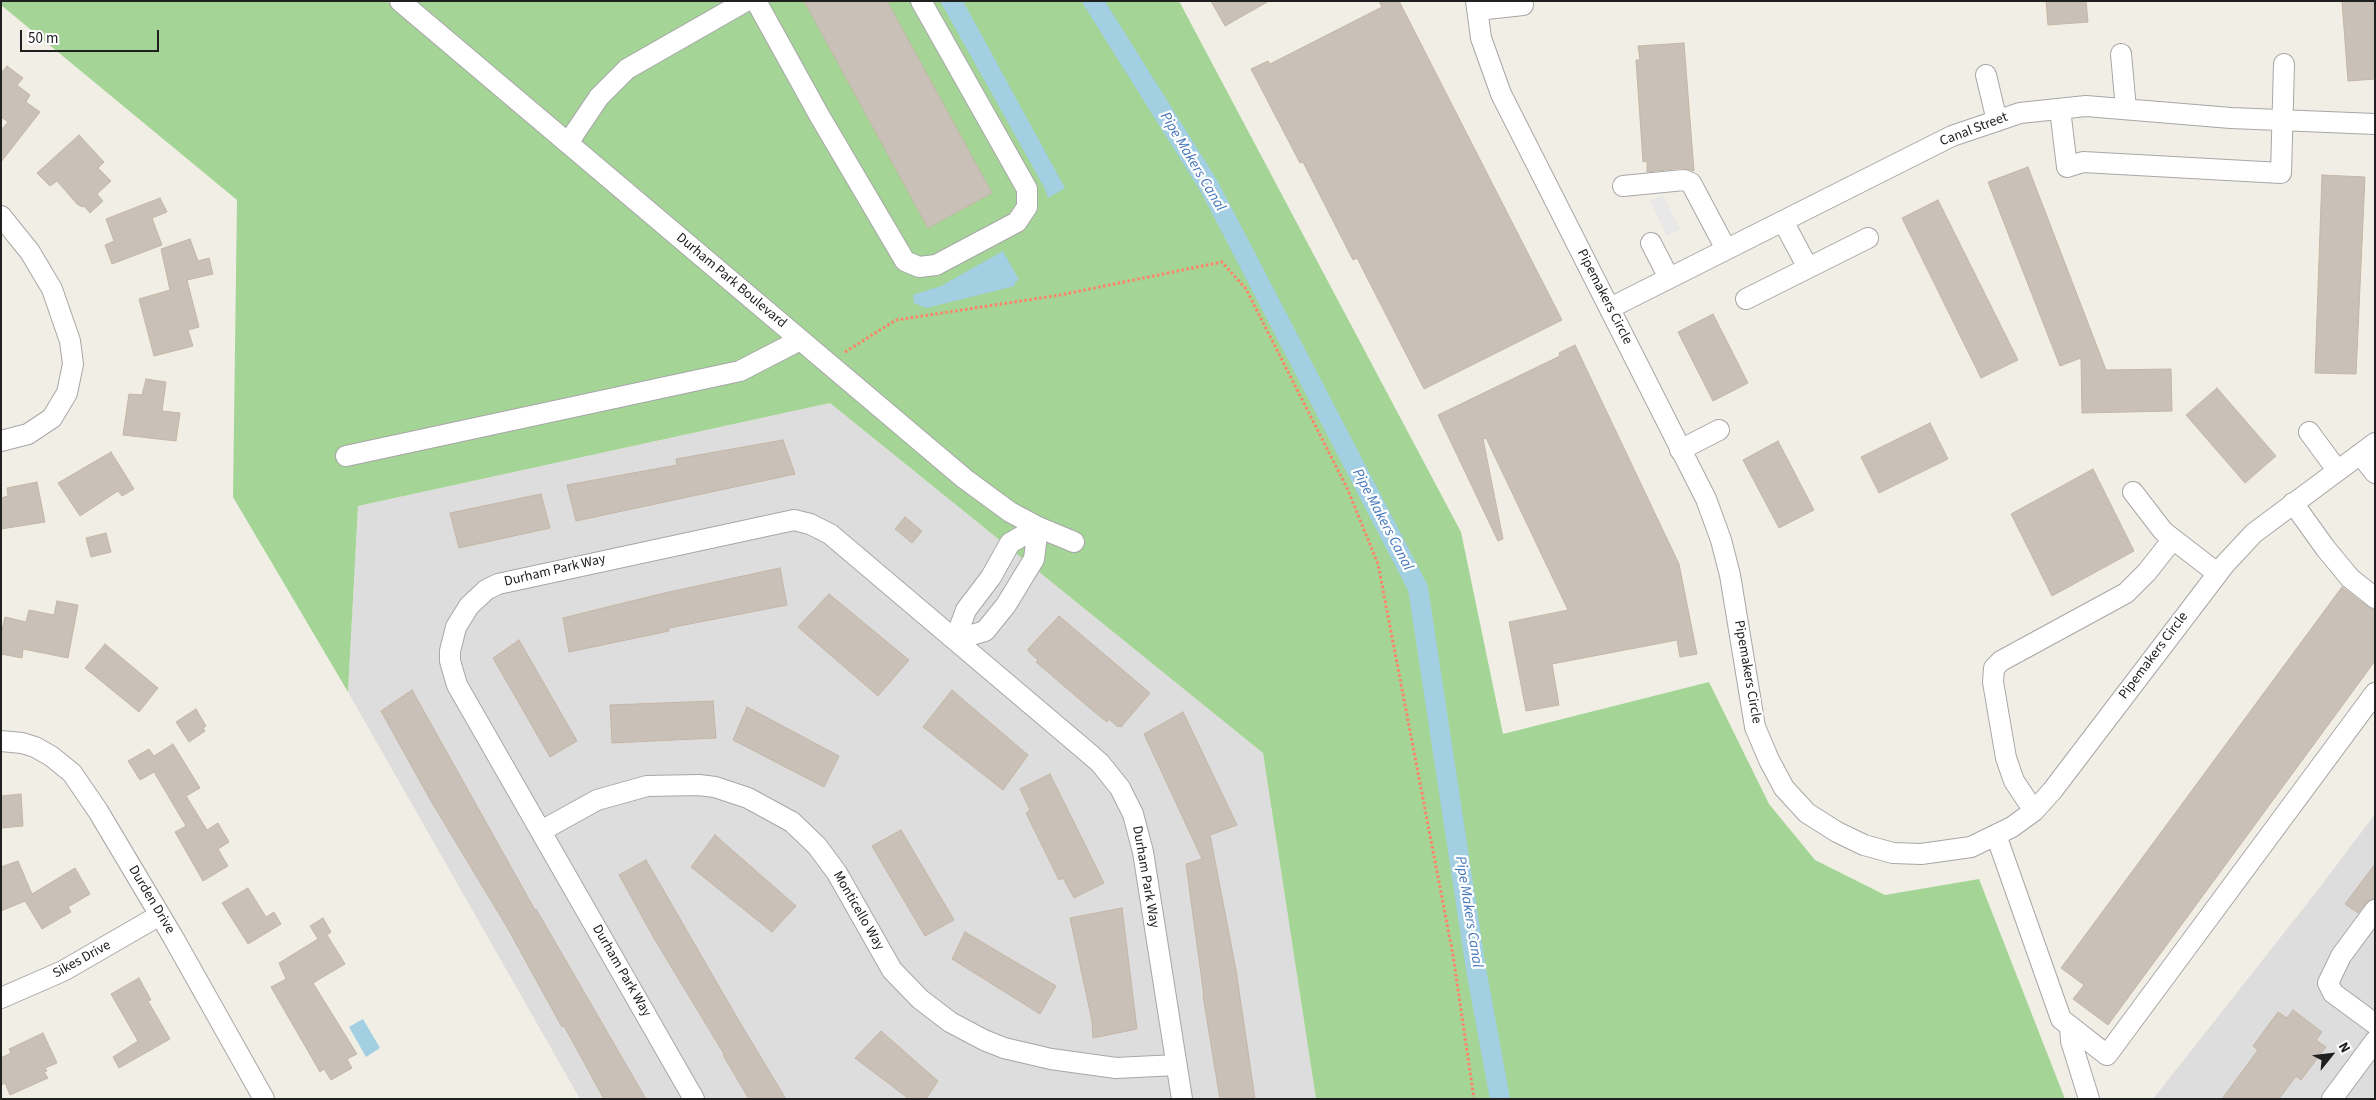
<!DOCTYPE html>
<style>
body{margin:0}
#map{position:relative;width:2376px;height:1100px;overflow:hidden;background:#f1eee5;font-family:"Source Sans 3",sans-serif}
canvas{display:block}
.frame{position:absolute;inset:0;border:2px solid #202020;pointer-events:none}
.north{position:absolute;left:2306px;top:1030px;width:50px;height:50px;-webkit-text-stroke:4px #fff;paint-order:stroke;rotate:61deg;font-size:14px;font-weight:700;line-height:20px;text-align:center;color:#202020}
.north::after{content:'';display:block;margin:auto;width:18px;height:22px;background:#202020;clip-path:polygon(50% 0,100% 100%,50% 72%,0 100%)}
.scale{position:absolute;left:20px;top:30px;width:139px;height:22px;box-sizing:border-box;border:2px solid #202020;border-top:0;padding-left:6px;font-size:15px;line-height:18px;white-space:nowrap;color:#202020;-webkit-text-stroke:4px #fff;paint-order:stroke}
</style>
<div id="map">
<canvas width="2376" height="1100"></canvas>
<div class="frame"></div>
<div class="north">N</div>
<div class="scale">50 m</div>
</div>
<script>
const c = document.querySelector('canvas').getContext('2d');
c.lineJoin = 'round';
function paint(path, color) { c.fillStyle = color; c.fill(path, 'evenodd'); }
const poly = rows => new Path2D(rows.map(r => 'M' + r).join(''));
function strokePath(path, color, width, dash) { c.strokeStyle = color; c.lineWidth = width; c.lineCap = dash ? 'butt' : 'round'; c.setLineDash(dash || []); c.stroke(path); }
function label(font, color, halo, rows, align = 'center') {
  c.font = font + ' "Source Sans 3",sans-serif'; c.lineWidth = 4.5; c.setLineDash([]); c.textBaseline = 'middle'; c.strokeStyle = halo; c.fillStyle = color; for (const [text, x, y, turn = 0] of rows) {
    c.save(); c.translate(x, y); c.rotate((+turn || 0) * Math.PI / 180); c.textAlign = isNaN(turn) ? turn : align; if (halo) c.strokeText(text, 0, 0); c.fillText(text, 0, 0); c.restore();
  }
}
paint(poly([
 [830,403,1263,753,1316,1099,580,1099,348,692,358,506],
 [2375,814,2375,1099,2153,1099,2317,891]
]), '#dedddd');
paint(poly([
 [1,1,1179,1,1461,532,1503,734,1709,682,1769,804,1815,860,1885,895,1979,879,2065,1099,1316,1099,1263,753,830,403,358,506,348,692,233,497,237,200,1,5]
]), '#a4d496');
paint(poly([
 [1663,195,1680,229,1667,236,1650,201]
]), '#e8e8e8');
paint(poly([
 [940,1,963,1,1065,188,1048,198,1044,187],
 [1003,251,1019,280,1015,282,1015,286,926,308,914,303,913,295,941,286],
 [363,1019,380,1048,366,1057,349,1027]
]), '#a2cfe2');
strokePath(poly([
 [1093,1,1209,186,1418,588,1476,969,1500,1099]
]), '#a2cfe2', 20);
const building = poly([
 [804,1,887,1,992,193,928,228,804,1],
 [1211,1,1269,1,1225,26,1211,1],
 [1379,1,1399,1,1562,320,1424,389,1357,258,1353,260,1303,162,1300,163,1251,69,1268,61,1270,64,1382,7,1379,1],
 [2046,1,2086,1,2088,22,2048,25,2046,1],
 [2342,1,2375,1,2375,79,2348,81,2342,1],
 [1684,43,1694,171,1683,168,1647,172,1647,161,1643,162,1641,132,1636,60,1640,60,1638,46,1684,43],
 [7,66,23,78,17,85,30,95,26,102,40,112,1,162,1,130,8,122,1,117,1,73,7,66],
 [79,135,104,162,98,168,111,181,97,194,103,201,90,213,84,206,82,207,77,204,57,181,50,186,37,173,79,135],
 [2028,167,2106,370,2171,369,2172,411,2082,413,2081,358,2060,366,1988,182,2028,167],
 [2322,175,2365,177,2356,374,2315,373,2322,175],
 [160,198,167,212,152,218,162,245,112,264,105,245,114,241,106,219,160,198],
 [1938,200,2018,360,1981,378,1902,218,1938,200],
 [190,239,198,261,209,258,213,274,187,280,199,327,188,330,193,346,154,356,139,299,170,290,161,249,190,239],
 [1713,314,1748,383,1713,401,1678,332,1713,314],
 [1575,345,1679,564,1697,654,1680,657,1677,640,1552,664,1559,705,1526,711,1509,622,1568,610,1486,438,1483,439,1503,539,1498,541,1438,415,1560,356,1559,353,1575,345],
 [146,379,166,382,162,411,180,413,176,441,123,435,129,394,142,395,146,379],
 [2217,388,2276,456,2245,483,2186,415,2217,388],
 [1930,423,1948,459,1879,493,1861,457,1930,423],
 [783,440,795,474,576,521,567,485,677,465,676,459,783,440],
 [1778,441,1814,510,1779,528,1743,460,1778,441],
 [111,452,134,489,122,496,118,491,80,516,58,483,111,452],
 [2093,469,2134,551,2052,596,2011,514,2093,469],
 [37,482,45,522,1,529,1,498,8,496,7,488,37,482],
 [541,494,550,528,459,548,450,513,541,494],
 [905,517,922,531,912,543,895,529,905,517],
 [106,533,111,552,91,557,86,538,106,533],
 [780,568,787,605,669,628,669,631,569,652,563,618,660,594,780,568],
 [2342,587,2368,607,2375,610,2375,661,2108,1025,2073,999,2084,985,2061,968,2342,587],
 [829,594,909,660,878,696,798,627,829,594],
 [57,601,78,605,68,658,23,649,22,658,1,654,1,634,5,617,26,622,29,610,54,615,57,601],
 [1059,616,1150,693,1121,727,1119,726,1118,727,1109,719,1107,722,1092,710,1036,662,1038,660,1029,652,1028,649,1059,616],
 [519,640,577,741,550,757,493,658,519,640],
 [105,644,158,688,139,712,85,668,105,644],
 [412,690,535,910,536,909,646,1099,604,1099,564,1026,562,1027,507,927,431,801,381,711,412,690],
 [952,690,1028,755,1003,790,923,727,952,690],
 [713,701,716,738,612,743,610,705,713,701],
 [747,707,839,756,824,787,733,740,747,707],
 [196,709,206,726,203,728,205,731,189,742,176,722,196,709],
 [1183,712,1237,825,1210,835,1236,970,1255,1099,1220,1099,1203,996,1204,996,1186,864,1202,859,1144,734,1183,712],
 [173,744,200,788,186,796,207,830,218,823,229,842,218,849,228,866,203,881,175,832,186,826,154,772,140,780,128,761,149,749,154,756,173,744],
 [1050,774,1104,883,1074,898,1063,878,1059,880,1026,813,1030,810,1020,789,1050,774],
 [21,794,23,826,1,828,1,796,21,794],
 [901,830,954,920,925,936,872,846,901,830],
 [715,835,796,906,772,932,691,867,715,835],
 [646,860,739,1021,786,1099,749,1099,723,1055,724,1054,655,940,619,875,646,860],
 [18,861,32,894,75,868,90,894,68,907,71,912,42,929,25,901,1,911,1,867,18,861],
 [2375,864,2375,898,2366,903,2358,913,2345,904,2375,864],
 [248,888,266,917,274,912,281,924,248,944,222,903,248,888],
 [1122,908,1137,1029,1093,1038,1092,1021,1070,918,1122,908],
 [323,918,331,932,327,935,345,964,313,983,357,1054,347,1059,352,1068,331,1080,324,1069,320,1072,271,987,286,979,279,963,318,939,310,926,323,918],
 [965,932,1056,986,1040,1014,952,959,965,932],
 [139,978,151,1000,148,1001,170,1039,119,1068,113,1057,138,1041,111,994,139,978],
 [2293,1010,2322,1032,2316,1040,2326,1047,2301,1080,2296,1076,2279,1099,2222,1099,2258,1050,2253,1046,2278,1012,2287,1018,2293,1010],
 [881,1031,938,1081,926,1099,909,1099,855,1058,881,1031],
 [43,1033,57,1063,45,1068,47,1071,44,1072,48,1078,10,1095,5,1083,1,1085,1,1058,11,1053,9,1049,43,1033]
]);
paint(building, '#c9c1b8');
strokePath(building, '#c4b6a6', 1);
const minor = poly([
 [400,1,965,479,1010,512,1038,527,1074,542],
 [756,1,819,115,905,261,919,267,936,265,1017,222,1027,207,1027,189,921,1],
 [1476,1,1481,38,1501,94,1706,499,1721,540,1730,575,1755,727,1769,760,1784,788,1807,813,1837,832,1864,845,1893,853,1921,854,1971,847,2012,827,2034,811,2052,791,2225,564,2254,533,2375,443],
 [1477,10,1523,5],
 [2121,54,2126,109],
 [1986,75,1997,121],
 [2060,109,2067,167,2083,162,2281,173,2284,64],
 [568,143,599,97,627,69,746,1],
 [1623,186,1684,180,1691,183,1726,249],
 [1,216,30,252,52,289,70,341,73,364,67,393,52,418,28,434,1,441],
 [1783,221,1808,268],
 [1651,243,1669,278],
 [1746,299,1868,238],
 [1610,308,1952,136,2020,113,2086,106,2231,118,2375,124],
 [2309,432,2337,470],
 [1680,450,1719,430],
 [2360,454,2375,473],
 [346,456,740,371,800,340],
 [2133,492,2163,531,2173,539],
 [2293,503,2326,549,2350,578,2375,598],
 [955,640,985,631,1006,605,1034,559,1038,527],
 [955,640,966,610,991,577,1010,543,1038,527],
 [1,741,22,743,35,747,51,756,72,773,98,811,173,937,264,1099],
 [2034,811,2014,781,2006,758,1993,682,1994,668,2001,661,2126,593,2147,572,2173,539,2217,573],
 [541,831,597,800,647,786,699,785,715,787,748,798,792,822,817,846,837,873,892,970,920,999,950,1022,984,1040,1004,1048,1051,1059,1116,1068,1176,1065],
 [1996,835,2061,1019,2107,1055,2375,693],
 [2375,910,2341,956,2328,983,2333,993,2375,1024],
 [1,998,63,971,160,915],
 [2070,1027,2071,1041,2089,1099],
 [694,1099,457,685,450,661,450,651,456,627,469,606,486,590,498,584,794,520,810,524,830,534,1085,750,1100,763,1120,788,1133,814,1143,852,1182,1099],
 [2332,1099,2375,1041]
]);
strokePath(minor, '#a7a7a7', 22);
strokePath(poly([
 [845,352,896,320,1060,295,1222,262,1246,289,1347,488,1378,564,1453,955,1474,1099]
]), '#ff8368', 3, [2.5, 2.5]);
strokePath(minor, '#fff', 20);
label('14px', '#202020', '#fff', [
 ["Canal Street",1974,130,-21],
 ["Durham Park Boulevard",731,281,40],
 ["Pipemakers Circle",1604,297,63],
 ["Durham Park Way",555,571,-13],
 ["Pipemakers Circle",2154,656,-53],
 ["Pipemakers Circle",1747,672,80],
 ["Durham Park Way",1145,877,80],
 ["Durden Drive",151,900,59],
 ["Monticello Way",858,911,60],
 ["Sikes Drive",82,960,-29],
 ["Durham Park Way",621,971,60]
]);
label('italic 15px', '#4375b9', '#fff', [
 ["Pipe Makers Canal",1192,162,59],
 ["Pipe Makers Canal",1382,520,62],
 ["Pipe Makers Canal",1468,912,81]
]);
</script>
